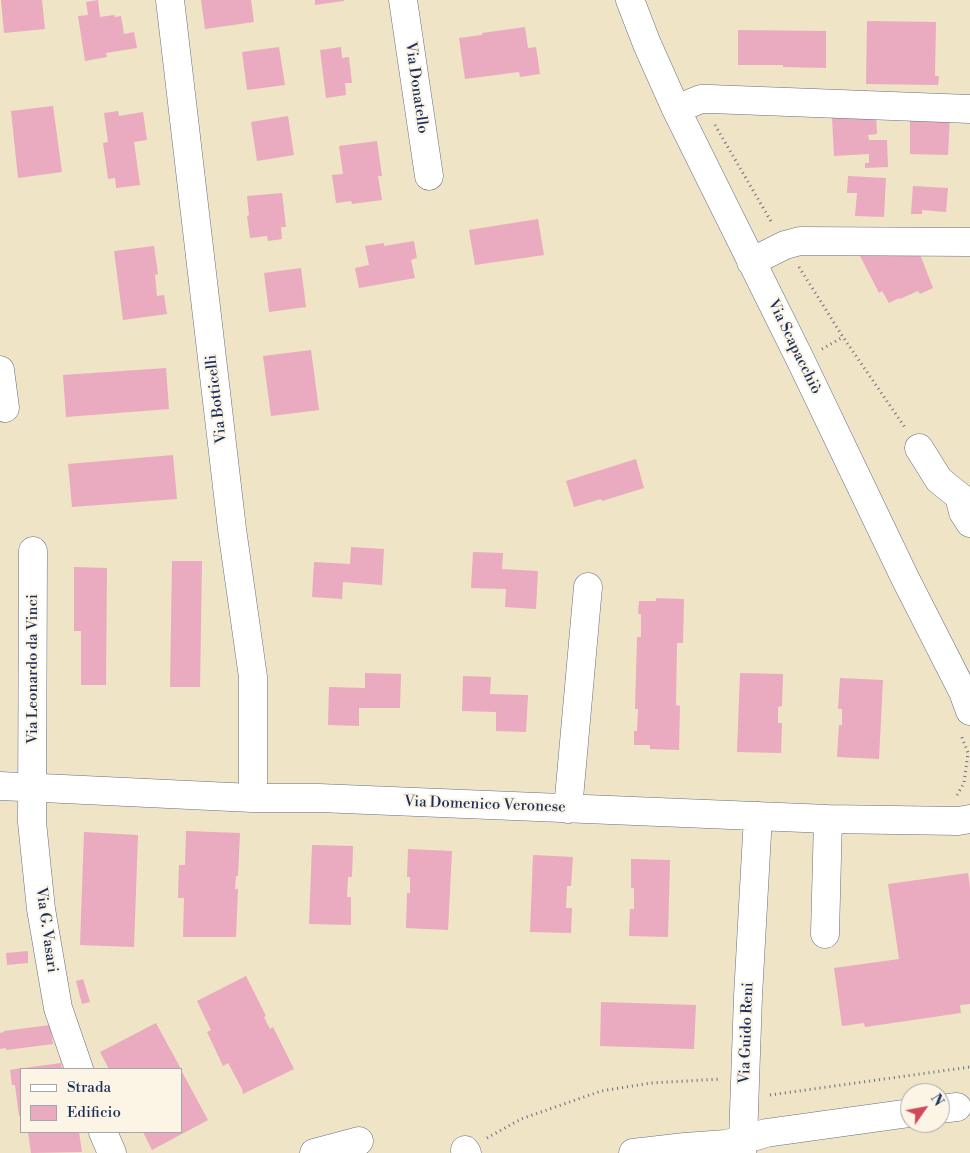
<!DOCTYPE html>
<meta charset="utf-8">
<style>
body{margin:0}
#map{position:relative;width:970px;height:1153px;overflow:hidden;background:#efe4c5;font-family:"Libre Bodoni",serif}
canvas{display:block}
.legend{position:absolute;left:20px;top:1068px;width:162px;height:65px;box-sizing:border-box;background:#fcf5e5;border:1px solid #a2a6af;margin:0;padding:6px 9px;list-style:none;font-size:15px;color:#1b2f5e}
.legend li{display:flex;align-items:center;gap:10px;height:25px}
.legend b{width:25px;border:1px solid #a2a6af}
.north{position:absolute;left:900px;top:1083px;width:50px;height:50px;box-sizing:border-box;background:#fcf5e5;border:1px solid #a2a6af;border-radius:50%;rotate:57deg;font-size:14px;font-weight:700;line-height:20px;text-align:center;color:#1b2f5e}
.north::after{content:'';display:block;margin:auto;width:18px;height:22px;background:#d1495b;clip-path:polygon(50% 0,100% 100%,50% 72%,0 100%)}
</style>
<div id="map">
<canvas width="970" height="1153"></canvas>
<ul class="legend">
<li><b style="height:6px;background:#fff"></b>Strada</li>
<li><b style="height:14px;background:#eaaac0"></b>Edificio</li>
</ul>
<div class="north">N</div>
</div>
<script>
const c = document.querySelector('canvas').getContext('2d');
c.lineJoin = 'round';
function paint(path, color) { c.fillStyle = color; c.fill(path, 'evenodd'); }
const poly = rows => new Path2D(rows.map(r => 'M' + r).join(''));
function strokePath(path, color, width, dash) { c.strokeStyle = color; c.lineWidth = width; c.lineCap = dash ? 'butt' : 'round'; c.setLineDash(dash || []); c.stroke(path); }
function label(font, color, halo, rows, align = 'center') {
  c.font = font + ' "Libre Bodoni",serif'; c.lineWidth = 4; c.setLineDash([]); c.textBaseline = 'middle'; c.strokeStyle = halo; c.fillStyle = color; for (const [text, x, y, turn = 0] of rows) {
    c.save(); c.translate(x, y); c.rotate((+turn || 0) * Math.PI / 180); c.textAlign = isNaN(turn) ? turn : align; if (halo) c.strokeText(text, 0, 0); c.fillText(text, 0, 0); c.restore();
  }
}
paint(poly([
 [1,0,42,0,45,29,4,33],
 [98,0,100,17,114,15,115,17,121,16,124,34,134,32,137,48,106,53,107,57,85,61,78,16,88,15,86,2],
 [201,0,251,0,254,22,205,29],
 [315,0,344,0,344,1,315,5],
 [867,21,936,22,935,76,939,76,938,85,866,84],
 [525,27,528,48,536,47,540,74,520,77,519,72,465,79,459,38,482,35,482,33],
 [738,30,826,31,826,68,783,67,783,65,738,65],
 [279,47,285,85,247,90,242,52],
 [341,47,342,58,349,57,352,83,345,83,346,95,326,98,320,50],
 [53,106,62,172,18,178,11,111],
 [118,111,119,116,143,112,147,140,134,142,140,185,116,188,115,178,108,179,103,143,108,142,104,113],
 [876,114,877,134,868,135,869,140,887,140,888,167,865,168,865,163,869,163,869,154,834,156,832,117],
 [288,116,294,155,257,161,251,122],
 [910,117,950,117,948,155,910,154],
 [377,141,382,176,378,176,382,200,352,204,351,201,336,203,332,175,343,174,339,146],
 [848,176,886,178,884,217,855,216,857,193,847,193],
 [913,186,948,188,946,212,922,210,922,214,911,214],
 [282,193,286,227,281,227,282,239,268,241,267,236,250,238,247,216,249,215,247,196],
 [538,219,544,255,475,265,469,230],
 [414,241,417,258,411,260,415,278,359,288,355,268,369,265,365,246,384,243,384,246],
 [154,246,158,274,155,275,157,296,164,295,167,314,123,320,114,251],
 [918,249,933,288,920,294,918,291,900,299,899,298,889,303,882,291,879,293,859,254],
 [301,268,306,307,269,312,264,273],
 [311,350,319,410,271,416,263,356],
 [166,368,169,409,66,417,63,375],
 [173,455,177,499,72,507,68,464],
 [636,459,644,488,602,501,601,499,574,507,566,481],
 [351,547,384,549,382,585,343,582,342,599,312,597,314,562,350,564],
 [473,552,503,553,502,569,538,571,536,609,505,607,506,589,471,588],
 [172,561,202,561,200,687,170,687],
 [74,567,107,568,106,685,81,685,81,631,74,631],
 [656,598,684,599,683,643,677,643,676,705,680,706,679,750,650,749,650,745,634,745,634,731,637,731,638,709,635,709,637,637,641,637,641,614,638,614,639,601,656,601],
 [365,673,401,674,400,708,359,708,359,726,328,725,329,687,365,688],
 [740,673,783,674,782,706,778,707,778,723,782,723,781,753,737,752],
 [463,676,491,677,490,694,528,695,526,732,496,731,496,712,462,711],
 [840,678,883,680,879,759,837,757,839,725,842,725,842,709,838,709],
 [186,831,240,833,238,876,236,876,235,889,238,889,236,937,183,937,184,898,178,898,179,865,185,865],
 [84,832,138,835,134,947,80,945],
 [312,845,353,846,352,877,348,877,347,897,351,897,351,925,309,924],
 [408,849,452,851,448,930,406,928,407,893,410,893,410,877,407,877],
 [533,855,573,857,571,886,567,886,566,908,572,908,571,933,530,932],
 [631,859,670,860,668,937,629,936,630,909,634,909,634,888,631,888],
 [968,873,970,887,970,1004,960,1005,961,1013,865,1027,864,1023,842,1026,834,968,899,959,888,884],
 [28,951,28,963,7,965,6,953],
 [246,976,266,1016,264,1017,270,1029,273,1027,294,1069,243,1094,242,1089,228,1063,223,1066,207,1032,211,1030,197,1001],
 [83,979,90,1002,82,1004,76,981],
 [601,1002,696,1005,694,1049,600,1046],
 [156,1023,181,1069,109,1069,100,1052],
 [50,1025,53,1044,6,1050,6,1048,0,1049,0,1033,4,1032,4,1031],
 [61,1063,62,1069,24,1069,24,1068],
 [21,1068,21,1115,19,1116,15,1085,12,1085,10,1070],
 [181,1070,208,1120,152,1150,143,1132,181,1132],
 [28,1132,79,1132,82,1152,31,1153]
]), '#eaaac0');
const minor = poly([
 [170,0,232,529,253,677,253,781,252,798],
 [403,0,429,176],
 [630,0,647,44,676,109,801,361,905,578,963,692,970,711],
 [676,109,701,99,710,99,970,109],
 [751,262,785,245,800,241,969,242],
 [0,370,5,408],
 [919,448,939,480,959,496,963,512,970,523],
 [33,551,32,822,41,909,58,1008,79,1069],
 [0,786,252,798,319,798,828,819,958,821,970,819],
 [568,809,588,587],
 [825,934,828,819],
 [940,1109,957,1107],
 [103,1132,112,1153],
 [465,1150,467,1153],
 [314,1153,359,1141],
 [633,1153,685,1147,726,1144,743,1140,748,996,758,816],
 [742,1153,743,1140,766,1133,910,1113]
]);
strokePath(minor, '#656e82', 29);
strokePath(poly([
 [715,125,772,223],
 [799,267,843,337,906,429],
 [822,349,843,337],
 [957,795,964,783,968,753,961,735],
 [770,1095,970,1067],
 [487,1138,521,1119,601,1091,651,1083,721,1079]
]), '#656e82', 3, [1, 4]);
strokePath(minor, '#fff', 28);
label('15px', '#1b2f5e', '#fcf5e5', [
 ["Via Donatello",416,88,82],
 ["Via Scapacchiò",794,347,64],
 ["Via Botticelli",217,399,-97],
 ["Via Leonardo da Vinci",33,669,-90],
 ["Via Domenico Veronese",485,805,2],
 ["Via G. Vasari",46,930,82],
 ["Via Guido Reni",747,1033,-88]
]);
</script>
